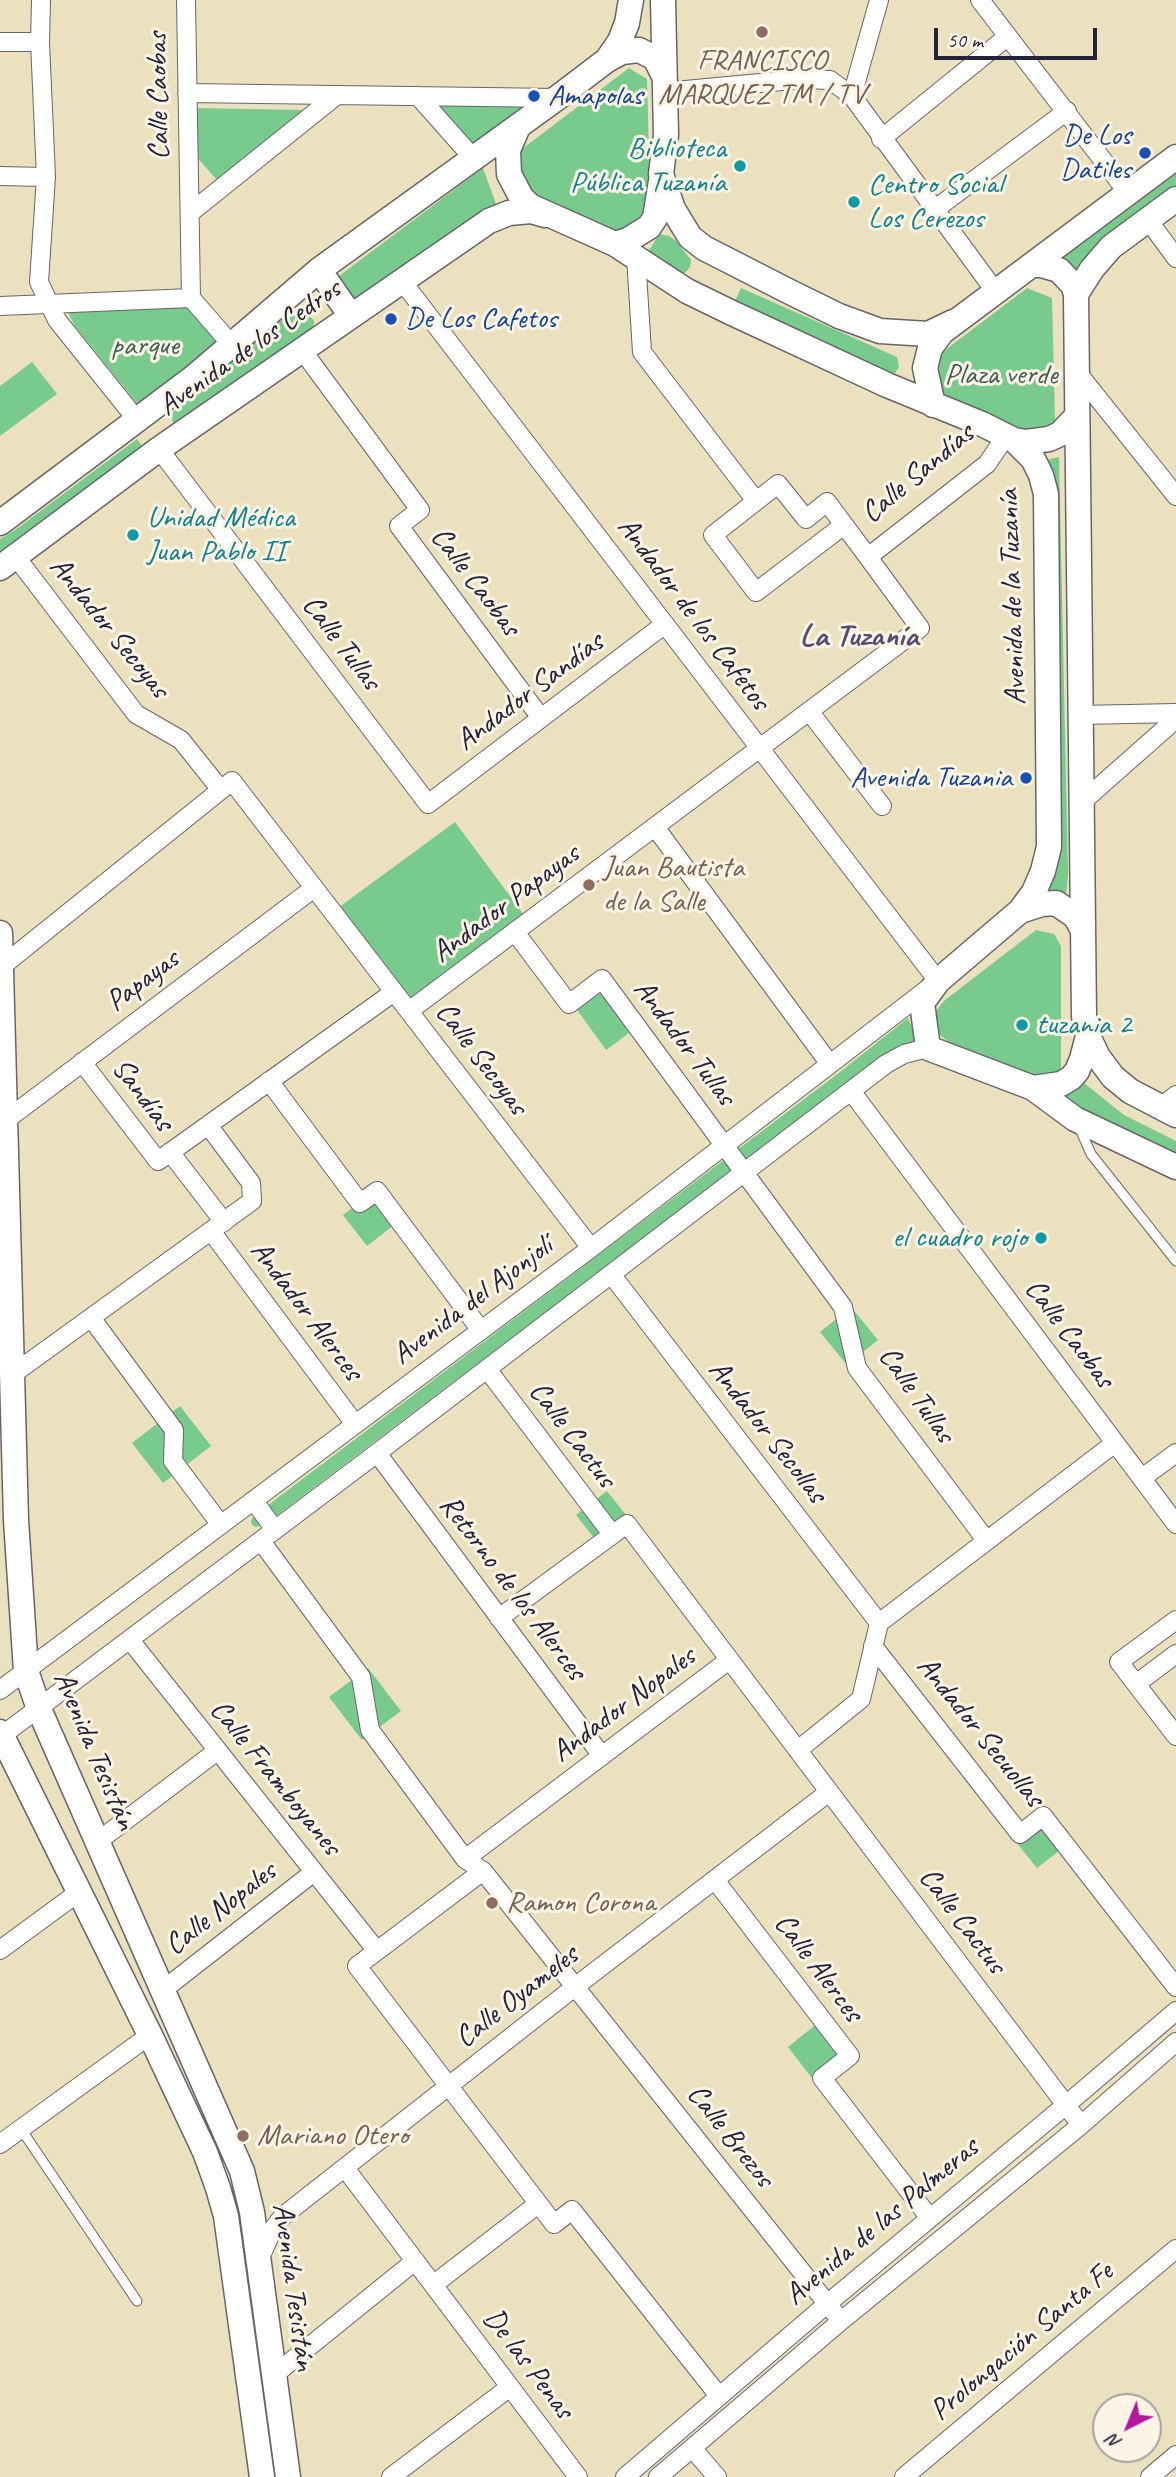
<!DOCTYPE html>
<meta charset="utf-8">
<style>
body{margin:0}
#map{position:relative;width:1176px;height:2477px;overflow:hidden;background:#ebe1bf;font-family:Caveat,sans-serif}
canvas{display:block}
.north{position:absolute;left:1092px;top:2393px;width:70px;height:70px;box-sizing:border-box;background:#fcf5e5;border:2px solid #a5a1a1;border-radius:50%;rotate:223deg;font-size:19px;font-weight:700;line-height:28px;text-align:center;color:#22223b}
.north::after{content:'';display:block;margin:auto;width:24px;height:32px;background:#b5179e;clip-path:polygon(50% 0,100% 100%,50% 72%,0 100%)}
.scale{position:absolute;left:934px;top:28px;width:163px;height:32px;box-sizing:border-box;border:4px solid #22223b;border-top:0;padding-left:9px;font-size:21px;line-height:24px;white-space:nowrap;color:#22223b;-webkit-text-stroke:5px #fcf5e5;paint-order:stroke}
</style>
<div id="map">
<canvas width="1176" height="2477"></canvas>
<div class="north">N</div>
<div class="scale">50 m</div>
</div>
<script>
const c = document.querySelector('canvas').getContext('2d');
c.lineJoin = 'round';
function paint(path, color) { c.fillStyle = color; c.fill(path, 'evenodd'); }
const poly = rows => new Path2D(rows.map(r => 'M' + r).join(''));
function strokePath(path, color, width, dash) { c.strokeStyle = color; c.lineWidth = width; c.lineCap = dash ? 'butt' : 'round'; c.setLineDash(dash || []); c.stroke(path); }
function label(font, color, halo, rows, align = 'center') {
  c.font = font + ' Caveat,sans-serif'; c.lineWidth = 6; c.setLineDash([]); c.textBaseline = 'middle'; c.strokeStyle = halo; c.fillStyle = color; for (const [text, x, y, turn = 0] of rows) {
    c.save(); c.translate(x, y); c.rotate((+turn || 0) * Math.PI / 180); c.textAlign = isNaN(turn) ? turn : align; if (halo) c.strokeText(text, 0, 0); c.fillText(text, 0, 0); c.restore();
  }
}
paint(poly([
 [629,68,647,79,650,194,642,225,618,235,551,207,528,190,514,155],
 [429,101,518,102,526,110,474,148],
 [193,108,304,110,217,180,195,155],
 [483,168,496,204,353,310,335,279],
 [1176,172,1176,185,1094,248,1074,275,1055,262],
 [659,234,669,236,676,241,691,260,690,267,686,272,677,276,647,254],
 [741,288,897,357,899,367,887,385,730,312],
 [1027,288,1052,298,1055,421,1043,440,933,405,925,368,948,348],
 [185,303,218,341,140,407,75,326,65,307],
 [296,310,307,312,314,321,314,334,178,426,173,423,171,415,175,409,195,394,225,365,285,313],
 [32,362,57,394,0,436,0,386],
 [137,439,146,452,0,558,0,539,15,530],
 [1059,457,1068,874,1066,898,1048,909,1041,500,1024,465],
 [455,822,524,915,396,1009,327,916],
 [1036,930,1054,934,1061,946,1061,1084,962,1053,940,1035,934,1013,945,1000],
 [601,981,636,1028,606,1050,572,1003],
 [908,1018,921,1050,802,1118,267,1523,256,1527,252,1525,251,1520,255,1515,840,1072],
 [1083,1082,1124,1115,1176,1141,1176,1157,1122,1131,1064,1099],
 [384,1185,407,1215,367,1246,343,1215],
 [851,1307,878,1340,847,1365,820,1332],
 [180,1406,211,1446,163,1483,132,1443],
 [607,1491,633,1524,602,1548,576,1515],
 [368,1668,401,1711,362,1740,329,1697],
 [1042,1811,1068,1844,1037,1868,1011,1836],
 [824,2018,855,2057,818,2086,788,2047]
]), '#78ca8d');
const lane = poly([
 [1080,1129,1091,1154,1176,1261],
 [21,2129,137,2301]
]);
const street = poly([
 [41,0,40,42,46,177,39,282,57,320,137,420],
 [186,0,191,298,231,344],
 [980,0,1128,193],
 [0,42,40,42],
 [664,92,803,79,830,80,852,96,995,291],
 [187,93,557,98],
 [418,96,474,159],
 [852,96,879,0],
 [881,139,1007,37],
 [0,176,46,177],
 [934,210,1067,111],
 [190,213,337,95],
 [1148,220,1176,258],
 [636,257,642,352,756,501],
 [0,306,191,298],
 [302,350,420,510,399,526,541,718],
 [1077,372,1176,496],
 [159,449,428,804,665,624],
 [16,557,136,714,181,740,221,790],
 [868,557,987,464,1006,436],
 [809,711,882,806],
 [1081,715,1176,713],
 [1082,802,1176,719],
 [655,827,829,1063],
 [515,932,569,1004,602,979,843,1307,857,1368,986,1540],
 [1,967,232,781,591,1248],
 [409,1011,920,628,868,557,827,502,806,519,778,484,713,535,756,592,844,525],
 [82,1062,158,1161,394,992],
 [269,1081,360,1203,377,1191,480,1329],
 [851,1091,1176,1524],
 [1161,1107,1176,1095],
 [6,1120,314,888],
 [170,1152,224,1222],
 [211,1231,355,1424],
 [611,1274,879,1623],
 [92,1319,174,1430,173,1461,221,1525],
 [487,1369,612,1534],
 [13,1374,252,1201,251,1183,208,1125],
 [377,1453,602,1756],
 [1142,1478,1176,1453],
 [254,1501,275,1530],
 [261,1541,361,1677,370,1730,465,1859,483,1871,841,2321],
 [499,1618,627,1524,1081,2125],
 [1176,1620,1119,1662,1176,1736],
 [130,1640,377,1951],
 [873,1646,1020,1834,1043,1816,1176,1987],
 [1136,1684,1176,1654],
 [0,1690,591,1248,938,981,402,281],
 [0,1737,377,1453,886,1064,904,1054,928,1048],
 [798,1750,861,1699,879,1623,1115,1443],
 [97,1842,217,1751],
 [465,1859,729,1660],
 [483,1871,357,1966,554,2224,572,2210,719,2396],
 [715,1880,850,2056,822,2078,929,2217],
 [0,1950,79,1892],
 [163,1990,314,1872],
 [0,2144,150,2035],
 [345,2168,578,2477],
 [259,2260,273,2229,283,2216,576,1986,829,1792],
 [433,2285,538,2204],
 [274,2375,415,2261],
 [692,2448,717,2477],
 [391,2477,510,2387],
 [625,2477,827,2304,1066,2105,1176,2011],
 [658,2477,841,2321,1081,2125,1176,2042],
 [904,2477,1176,2249],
 [1150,2477,1176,2455]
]);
const secondary = poly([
 [663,0,666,135,661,174,673,209,690,237,704,248,788,291,839,316,880,331,928,334,953,322],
 [607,60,622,52,639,50,655,58,663,74],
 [518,127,508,150,509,174,521,197,530,206,615,244,687,291,730,312,887,385,982,424,1014,440,1033,459,1041,475,1046,494,1049,847,1043,871,1034,892,1020,911,938,981,922,1003,928,1048,1033,1088,1075,1119,1176,1167],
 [615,244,628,240,649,227,655,218,661,181],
 [1032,265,1041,265,1059,270,1073,285,1076,294,1084,1016,1088,1036,1098,1057,1113,1077,1130,1091,1176,1115],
 [319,270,351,316],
 [1076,294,1092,269,1111,247,1176,199],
 [933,405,925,368,930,348,942,332,1176,157],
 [1014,440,1026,442,1049,439,1060,434,1077,416],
 [0,523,194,377,319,270,557,98,607,60,620,41,627,23,631,0],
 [0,568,159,449,489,221,509,213,531,211,545,215],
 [1020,911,1042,904,1056,903,1075,916,1083,930],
 [0,933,16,1520,26,1671,39,1709,242,2171,252,2212,288,2477],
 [1033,1088,1061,1084,1071,1078,1077,1071,1082,1059,1088,1036],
 [0,1732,150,2035,205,2152,218,2188,226,2216,262,2477]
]);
strokePath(lane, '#686569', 11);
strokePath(street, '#686569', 20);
strokePath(secondary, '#686569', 27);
strokePath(lane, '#fff', 9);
strokePath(street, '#fff', 18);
strokePath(secondary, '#fff', 24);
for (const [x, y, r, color] of [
 [762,32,7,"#8d6e63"],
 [534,96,7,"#1a4fb4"],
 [1145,153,7,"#1a4fb4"],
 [740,166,7,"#0f9aa8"],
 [854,202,7,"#0f9aa8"],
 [391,319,7,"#1a4fb4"],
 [133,535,7,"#0f9aa8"],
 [1026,778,7,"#1a4fb4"],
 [589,885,7,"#8d6e63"],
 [1022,1025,7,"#0f9aa8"],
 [1041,1238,7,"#0f9aa8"],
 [492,1903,7,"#8d6e63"],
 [243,2136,7,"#8d6e63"]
]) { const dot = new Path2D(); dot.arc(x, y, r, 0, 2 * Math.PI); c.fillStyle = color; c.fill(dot); strokePath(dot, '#fcf5e5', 2.5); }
label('30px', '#785e54', '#fcf5e5', [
 ["FRANCISCO",762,61,"center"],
 ["MARQUEZ TM / TV",762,95,"center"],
 ["Juan Bautista",603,868],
 ["de la Salle",603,902],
 ["Ramon Corona",506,1903],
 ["Mariano Otero",257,2136]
], 'left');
label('30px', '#22223b', '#fcf5e5', [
 ["Calle Caobas",159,96,-91],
 ["Avenida de los Cedros",250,348,-35],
 ["Calle Sandías",918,474,-40],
 ["Calle Caobas",475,582,53],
 ["Avenida de la Tuzanía",1013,597,-92],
 ["Andador de los Cafetos",693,614,53],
 ["Andador Secoyas",109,628,51],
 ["Calle Tullas",341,643,53],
 ["Andador Sandías",530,692,-37],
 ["Andador Papayas",506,904,-37],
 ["Papayas",143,981,-37],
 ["Andador Tullas",684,1043,53],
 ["Calle Secoyas",481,1059,53],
 ["Sandías",142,1095,53],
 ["Avenida del Ajonjolí",473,1301,-37],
 ["Andador Alerces",306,1311,53],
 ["Calle Caobas",1069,1334,53],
 ["Calle Tullas",916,1395,55],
 ["Andador Secollas",767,1432,52],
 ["Calle Cactus",572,1435,53],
 ["Retorno de los Alerces",512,1588,53],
 ["Andador Nopales",624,1705,-37],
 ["Andador Secuollas",980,1732,51],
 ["Avenida Tesistán",94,1751,67],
 ["Calle Framboyanes",275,1778,51],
 ["Calle Nopales",221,1909,-38],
 ["Calle Cactus",962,1921,53],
 ["Calle Alerces",818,1968,53],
 ["Calle Oyameles",517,1997,-38],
 ["Calle Brezos",730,2136,52],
 ["Avenida de las Palmeras",882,2222,-40],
 ["Avenida Tesistán",293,2287,82],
 ["Prolongación Santa Fe",1022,2342,-40],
 ["De las Penas",528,2364,53]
]);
label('30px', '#164399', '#fcf5e5', [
 ["Amapolas",548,96],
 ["De Los",1131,136,"right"],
 ["Datiles",1131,170,"right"],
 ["De Los Cafetos",405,319],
 ["Avenida Tuzania",1012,778,"right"]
], 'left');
label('30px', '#0d838f', '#fcf5e5', [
 ["Biblioteca",726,149,"right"],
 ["Pública Tuzanía",726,183,"right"],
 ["Centro Social",868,185],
 ["Los Cerezos",868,219],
 ["Unidad Médica",147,518],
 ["Juan Pablo II",147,552],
 ["tuzania 2",1036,1025],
 ["el cuadro rojo",1027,1238,"right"]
], 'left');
label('30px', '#405d58', '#fcf5e5', [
 ["parque",145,346],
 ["Plaza verde",1001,375]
]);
label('bold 32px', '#534d73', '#fcf5e5', [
 ["La Tuzanía",859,637]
]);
</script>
